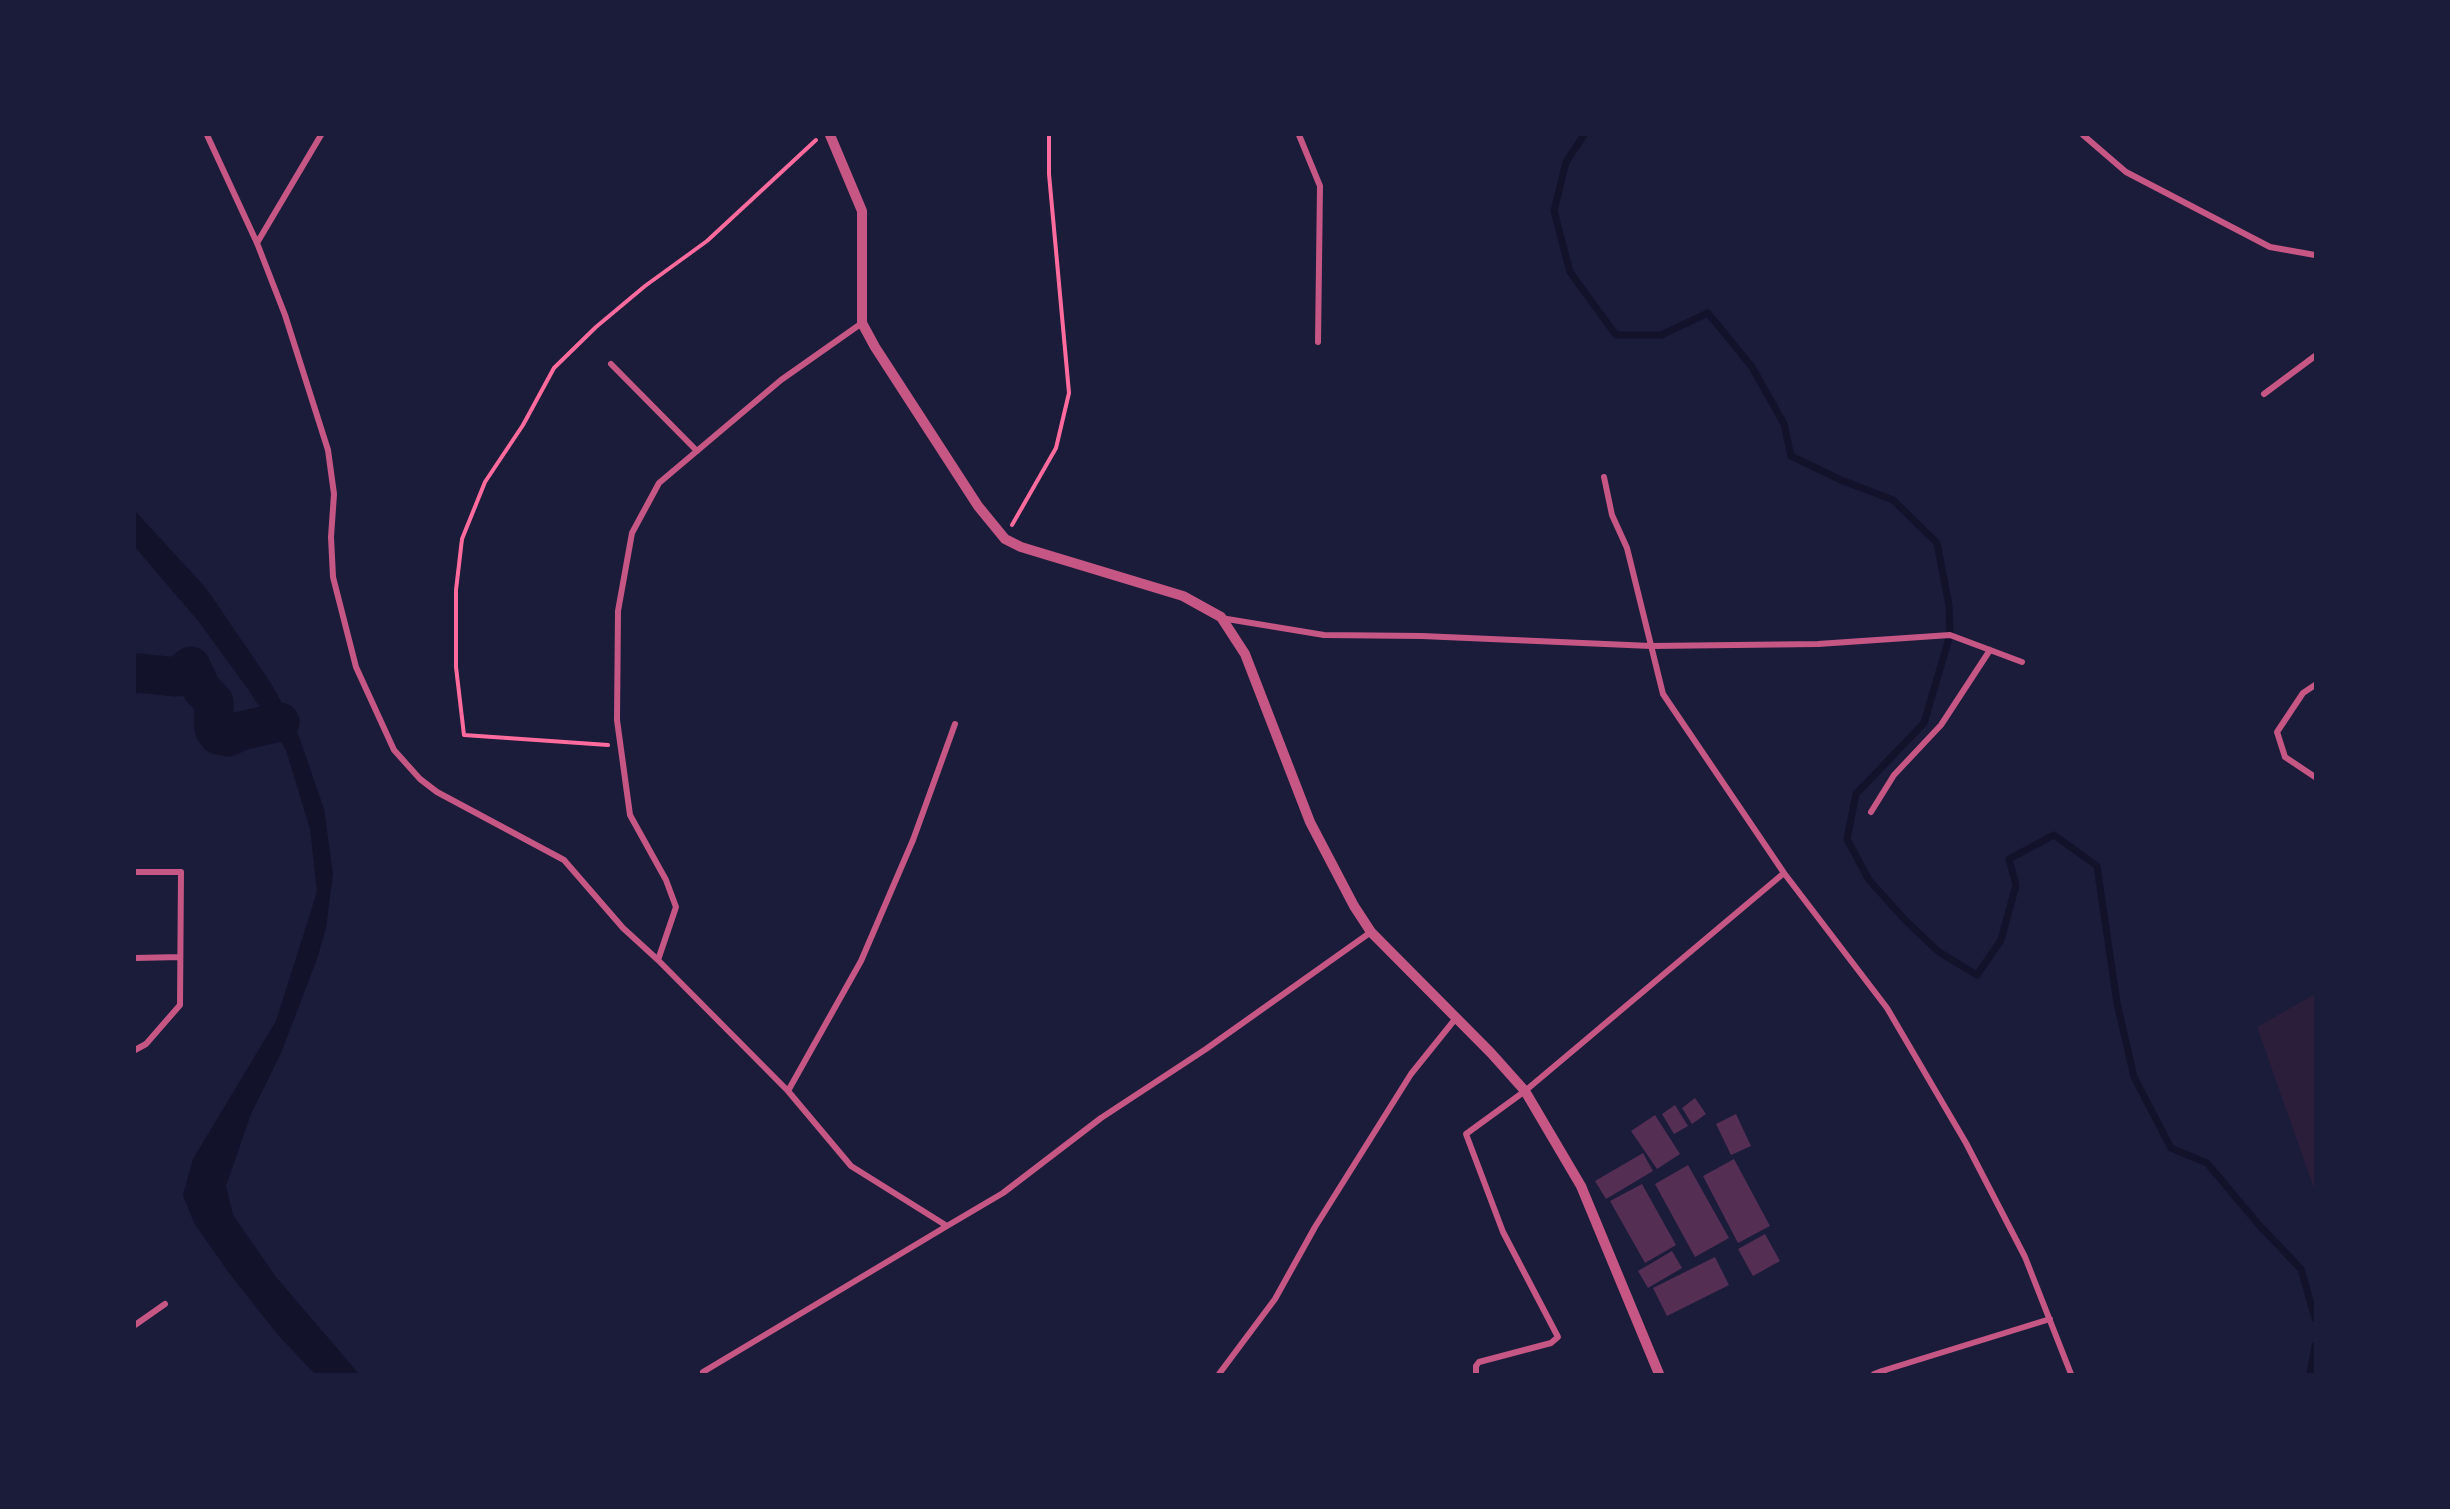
<!DOCTYPE html>
<style>
body{margin:0}
#map{position:relative;width:2450px;height:1509px;overflow:hidden;background:#1b1b3a;font-family:"Space Grotesk",sans-serif}
canvas{display:block}
.frame{position:absolute;inset:0;border:136px solid #1b1b3a;pointer-events:none}
</style>
<div id="map">
<canvas width="2450" height="1509"></canvas>
<div class="frame"></div>
</div>
<script>
const c = document.querySelector('canvas').getContext('2d');
c.lineJoin = 'round';
function paint(path, color) { c.fillStyle = color; c.fill(path, 'evenodd'); }
const poly = rows => new Path2D(rows.map(r => 'M' + r).join(''));
function strokePath(path, color, width, dash) { c.strokeStyle = color; c.lineWidth = width; c.lineCap = dash ? 'butt' : 'round'; c.setLineDash(dash || []); c.stroke(path); }
paint(poly([
 [2315,994,2315,1191,2257,1027]
]), '#2a1e3b');
paint(poly([
 [135,511,206,588,270,682,296,728,324,809,333,874,326,928,317,959,281,1053,251,1114,226,1186,233,1215,276,1277,359,1374,315,1374,278,1335,229,1273,194,1223,183,1195,193,1159,276,1021,317,892,310,829,286,750,250,692,199,622,135,547]
]), '#12122b');
strokePath(poly([
 [1584,135,1566,162,1554,211,1570,272,1616,335,1661,335,1708,313,1752,367,1784,424,1791,456,1841,480,1893,500,1937,543,1949,605,1950,635,1924,723,1856,794,1847,839,1869,880,1906,921,1939,952,1977,975,2001,940,2016,885,2009,859,2054,835,2097,866,2117,1003,2134,1077,2171,1148,2207,1163,2259,1225,2301,1269,2315,1318],
 [2310,1374,2315,1346]
]), '#12122b', 7);
strokePath(poly([
 [135,674,138,673,177,677,191,666,201,688,214,702,214,729,218,735,228,737,241,731,280,722]
]), '#12122b', 39);
paint(poly([
 [1695,1098,1706,1114,1692,1124,1682,1108],
 [1675,1105,1688,1126,1674,1134,1662,1114],
 [1736,1114,1751,1146,1731,1155,1716,1124],
 [1655,1115,1680,1154,1657,1169,1631,1131],
 [1643,1153,1653,1171,1606,1199,1595,1181],
 [1734,1159,1770,1226,1738,1243,1703,1176],
 [1688,1165,1729,1238,1695,1257,1655,1184],
 [1642,1184,1676,1245,1645,1263,1610,1201],
 [1765,1234,1780,1261,1753,1276,1738,1249],
 [1672,1251,1682,1268,1648,1288,1638,1271],
 [1715,1257,1729,1285,1667,1316,1653,1288]
]), '#542f53');
strokePath(poly([
 [1012,525,1056,448,1069,393,1049,174,1049,135],
 [608,745,464,735,456,667,456,590,462,539,485,482,523,425,554,368,596,327,645,286,707,241,816,140]
]), '#ff6b9d', 4);
strokePath(poly([
 [207,135,257,243,285,315,328,450,334,494,331,537,333,577,356,667,394,750,420,779,437,792,564,860,623,928,658,960],
 [1299,135,1320,186,1318,342],
 [2083,135,2126,172,2270,247,2315,255],
 [257,243,321,135],
 [862,323,781,380,659,483,632,533,618,611,617,720,630,815,666,880,676,907,658,960,788,1091,851,1166,947,1226,1003,1193,1101,1118,1206,1049,1371,932],
 [611,364,697,451],
 [2264,394,2315,356],
 [1604,477,1612,515,1627,548,1663,694,1784,873,1887,1008,1966,1143,2025,1257,2071,1374],
 [1221,618,1324,635,1422,636,1651,646,1818,644,1950,635,2022,662],
 [2315,685,2303,693,2277,732,2285,757,2315,777],
 [1871,812,1894,775,1941,725,1990,650],
 [135,872,181,872,180,1005,146,1044,135,1050],
 [135,958,180,957],
 [788,1091,861,961,913,840,955,724],
 [135,1325,165,1304],
 [1882,1371,2050,1319],
 [703,1372,947,1226],
 [1219,1374,1275,1299,1315,1227,1411,1074,1456,1018],
 [1476,1374,1476,1366,1479,1362,1551,1343,1558,1337,1503,1232,1466,1134,1525,1091,1784,873],
 [1874,1374,1882,1371,1884,1373]
]), '#c65784', 6);
strokePath(poly([
 [830,135,862,211,862,323,875,347,978,506,1005,539,1021,547,1183,596,1221,617,1245,654,1310,822,1354,906,1371,932,1491,1053,1525,1091,1581,1186,1659,1374]
]), '#c65784', 10);
</script>
